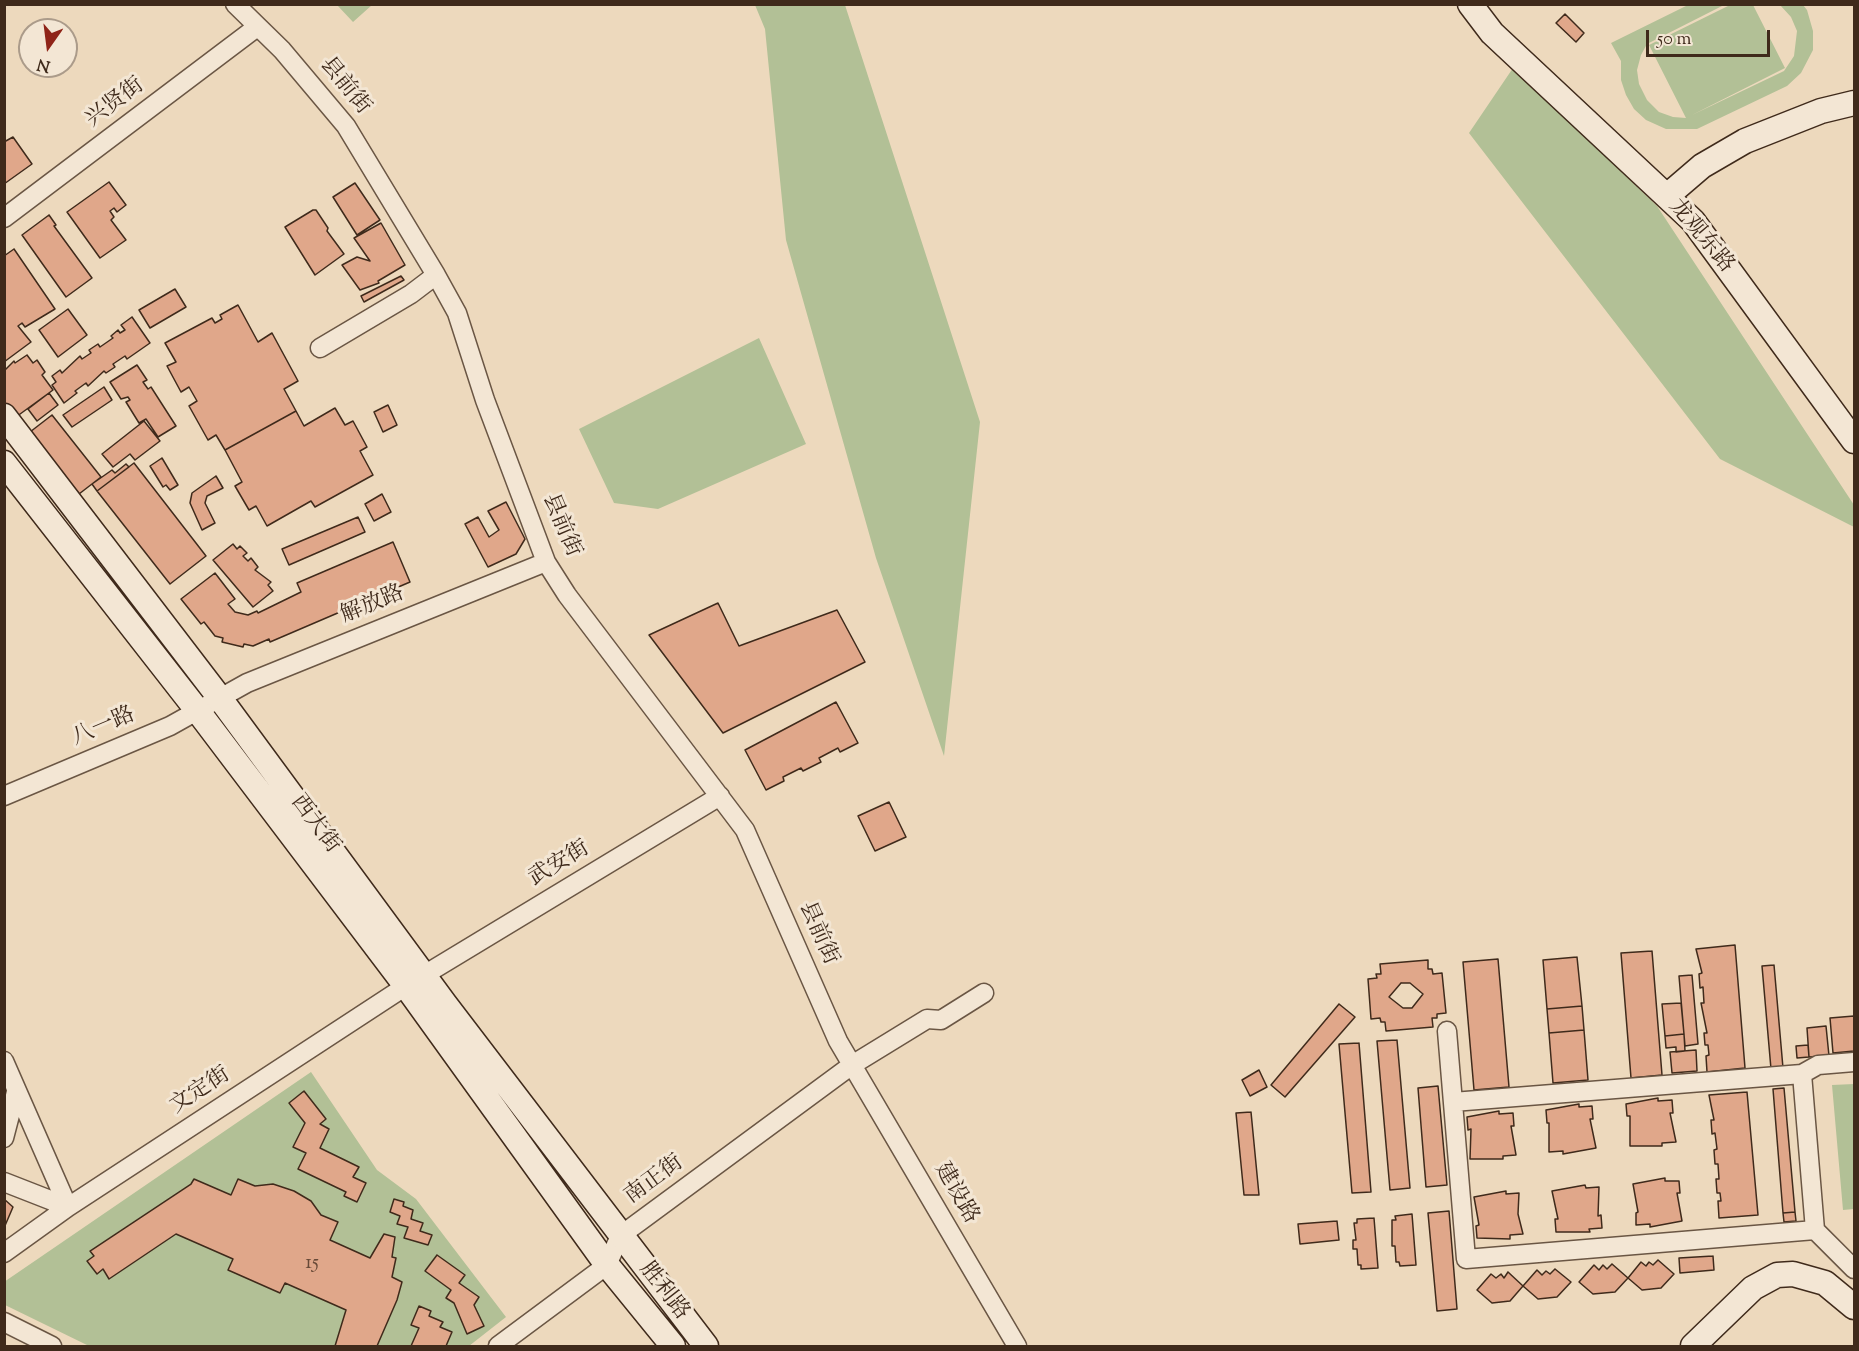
<!DOCTYPE html>
<meta charset="utf-8">
<style>
body{margin:0}
#map{position:relative;width:1859px;height:1351px;overflow:hidden;background:#edd9bd;font-family:"Sorts Mill Goudy",serif}
canvas{display:block}
.frame{position:absolute;inset:0;border:6px solid #3f2a1b;pointer-events:none}
.north{position:absolute;left:18px;top:18px;width:60px;height:60px;box-sizing:border-box;background:#f3e6d4;border:2px solid #ab9b8a;border-radius:50%;rotate:194deg;font-size:16px;font-weight:700;line-height:24px;text-align:center;color:#3f2a1b}
.north::after{content:'';display:block;margin:auto;width:21px;height:27px;background:#8f2418;clip-path:polygon(50% 0,100% 100%,50% 72%,0 100%)}
.scale{position:absolute;left:1646px;top:30px;width:124px;height:27px;box-sizing:border-box;border:3px solid #3f2a1b;border-top:0;padding-left:8px;font-size:18px;line-height:21px;white-space:nowrap;color:#3f2a1b;-webkit-text-stroke:4px #f3e6d4;paint-order:stroke}
</style>
<div id="map">
<canvas width="1859" height="1351"></canvas>
<div class="frame"></div>
<div class="north">N</div>
<div class="scale">50 m</div>
</div>
<script>
const c = document.querySelector('canvas').getContext('2d');
c.lineJoin = 'round';
function paint(path, color) { c.fillStyle = color; c.fill(path, 'evenodd'); }
const poly = rows => new Path2D(rows.map(r => 'M' + r).join(''));
function strokePath(path, color, width, dash) { c.strokeStyle = color; c.lineWidth = width; c.lineCap = dash ? 'butt' : 'round'; c.setLineDash(dash || []); c.stroke(path); }
function label(font, color, halo, rows, align = 'center') {
  c.font = font + ' "Sorts Mill Goudy","Noto Serif SC",serif'; c.lineWidth = 6; c.setLineDash([]); c.textBaseline = 'middle'; c.strokeStyle = halo; c.fillStyle = color; for (const [text, x, y, turn = 0] of rows) {
    c.save(); c.translate(x, y); c.rotate((+turn || 0) * Math.PI / 180); c.textAlign = isNaN(turn) ? turn : align; if (halo) c.strokeText(text, 0, 0); c.fillText(text, 0, 0); c.restore();
  }
}
paint(poly([
 [1690,4,1724,5,1647,44,1641,55,1637,70,1639,84,1647,100,1659,112,1673,117,1686,118,1649,45,1730,5,1753,5,1785,68,1692,115,1784,71,1794,56,1797,31,1791,17,1780,5,1803,5,1807,10,1813,31,1813,50,1801,73,1787,86,1697,129,1666,129,1646,120,1634,109,1626,95,1621,80,1621,61,1611,43],
 [337,5,372,5,353,22],
 [755,5,845,5,980,422,944,756,876,558,786,240,765,29],
 [1513,68,1657,206,1854,505,1854,527,1720,459,1469,133],
 [759,338,806,444,658,509,614,503,579,429],
 [311,1072,377,1170,416,1199,506,1317,469,1346,89,1346,5,1305,4,1282],
 [1854,1084,1854,1209,1843,1210,1832,1085]
]), '#b2c096');
const building = poly([
 [1565,14,1584,33,1576,42,1556,23,1565,14],
 [13,137,32,164,4,184,4,142,13,137],
 [109,182,126,205,117,212,114,208,110,211,114,217,111,220,126,240,100,258,67,212,109,182],
 [355,183,380,220,357,235,333,197,355,183],
 [313,210,316,210,328,228,327,231,344,254,315,275,285,227,313,210],
 [49,215,56,225,54,226,92,278,66,297,22,235,49,215],
 [381,223,405,265,378,281,379,283,360,290,342,265,357,257,370,261,354,238,381,223],
 [14,249,55,309,25,327,22,323,18,326,31,342,4,362,4,256,14,249],
 [401,276,404,280,364,302,361,296,401,276],
 [175,289,186,307,150,328,139,310,175,289],
 [238,305,258,342,272,333,298,381,284,389,296,411,225,450,216,435,208,440,189,406,197,401,189,387,181,392,167,366,176,362,165,343,212,318,215,323,222,319,220,315,238,305],
 [68,309,87,335,58,357,39,330,68,309],
 [132,317,150,343,127,359,125,356,113,364,115,367,106,373,104,371,88,386,86,383,75,391,77,393,64,403,52,385,56,382,52,376,60,370,62,373,80,356,82,359,91,353,89,350,98,344,100,347,113,338,111,336,118,330,120,333,125,330,121,325,132,317],
 [27,355,33,363,37,360,45,372,42,375,53,390,16,417,4,402,4,371,14,361,15,363,27,355],
 [137,365,147,380,143,382,148,389,151,387,176,426,158,437,146,419,139,423,126,402,130,400,128,397,121,399,110,382,137,365],
 [104,387,112,400,72,427,63,415,104,387],
 [49,393,58,405,37,421,28,409,49,393],
 [388,405,397,425,383,432,374,412,388,405],
 [335,408,345,425,353,421,367,447,360,451,373,475,315,507,311,501,267,526,256,506,249,510,235,486,242,482,225,450,296,411,304,426,335,408],
 [52,415,101,477,79,494,30,432,52,415],
 [144,421,160,441,135,460,130,454,113,467,102,454,144,421],
 [162,458,178,485,170,490,166,485,163,487,150,466,162,458],
 [134,463,206,556,170,584,97,491,134,463],
 [126,464,129,467,97,491,92,484,112,470,115,473,126,464],
 [216,476,223,488,207,496,205,503,215,523,202,530,190,503,192,493,216,476],
 [382,494,391,512,374,521,365,504,382,494],
 [506,502,525,539,516,554,488,567,465,524,478,517,489,537,499,530,488,511,506,502],
 [358,517,365,532,289,565,282,549,358,517],
 [393,542,410,582,270,642,269,639,253,646,244,644,243,647,222,642,223,638,215,636,204,622,201,624,181,599,215,573,235,599,228,604,235,612,248,615,257,611,258,613,301,592,297,583,393,542],
 [233,544,237,549,240,546,247,553,243,556,248,561,251,558,258,567,255,570,271,582,268,585,273,591,253,607,213,560,233,544],
 [718,603,739,646,837,610,865,662,723,733,649,635,718,603],
 [836,702,858,743,840,752,838,748,819,758,821,762,803,771,801,768,783,777,784,781,766,790,745,750,836,702],
 [889,802,906,837,875,851,858,816,889,802],
 [1735,945,1745,1068,1707,1072,1706,1056,1709,1055,1708,1045,1705,1045,1704,1033,1707,1033,1701,1003,1704,1003,1703,987,1700,988,1699,974,1702,973,1696,949,1735,945],
 [1652,951,1662,1075,1631,1078,1621,953,1652,951],
 [1577,957,1582,1006,1547,1009,1543,960,1577,957],
 [1498,959,1509,1087,1474,1090,1463,962,1498,959],
 [1428,960,1428,969,1432,969,1433,974,1442,973,1446,1013,1437,1014,1437,1018,1432,1018,1433,1027,1386,1031,1385,1022,1381,1022,1380,1018,1371,1019,1368,979,1377,978,1376,974,1381,974,1380,964,1428,960],
 [1401,983,1410,983,1423,994,1412,1008,1403,1008,1389,997,1401,983],
 [1774,965,1783,1068,1771,1069,1762,966,1774,965],
 [1692,975,1698,1044,1685,1046,1679,976,1692,975],
 [1681,1003,1684,1034,1665,1036,1662,1004,1681,1003],
 [1339,1004,1355,1017,1285,1097,1271,1085,1339,1004],
 [1582,1006,1584,1030,1549,1033,1547,1009,1582,1006],
 [1854,1016,1854,1051,1833,1053,1830,1018,1854,1016],
 [1826,1026,1829,1056,1809,1057,1807,1028,1826,1026],
 [1584,1030,1588,1080,1553,1083,1549,1033,1584,1030],
 [1684,1034,1685,1051,1676,1052,1676,1047,1666,1048,1665,1036,1684,1034],
 [1397,1040,1410,1188,1390,1190,1377,1041,1397,1040],
 [1359,1043,1371,1192,1352,1193,1339,1044,1359,1043],
 [1808,1045,1809,1057,1797,1058,1796,1046,1808,1045],
 [1696,1050,1697,1071,1672,1073,1670,1052,1696,1050],
 [1259,1070,1267,1087,1250,1096,1242,1080,1259,1070],
 [1438,1086,1447,1185,1426,1187,1418,1088,1438,1086],
 [1784,1088,1795,1212,1783,1213,1773,1089,1784,1088],
 [304,1091,326,1119,320,1124,329,1129,320,1148,359,1167,353,1177,366,1183,357,1202,344,1196,346,1192,298,1169,306,1153,293,1147,305,1123,289,1103,304,1091],
 [1747,1092,1758,1215,1719,1218,1718,1201,1721,1201,1720,1193,1717,1193,1716,1179,1719,1179,1718,1164,1715,1164,1714,1150,1717,1149,1715,1133,1712,1134,1711,1120,1714,1120,1709,1095,1747,1092],
 [1658,1098,1658,1101,1672,1100,1673,1113,1670,1113,1676,1142,1662,1143,1662,1146,1630,1146,1630,1116,1627,1116,1626,1104,1658,1098],
 [1579,1104,1579,1107,1592,1106,1593,1119,1590,1119,1596,1148,1563,1154,1563,1151,1549,1152,1549,1123,1547,1123,1546,1110,1579,1104],
 [1499,1111,1499,1114,1513,1113,1514,1126,1511,1126,1516,1155,1503,1156,1503,1159,1470,1159,1471,1129,1468,1130,1467,1117,1499,1111],
 [1251,1112,1259,1195,1244,1195,1236,1113,1251,1112],
 [1665,1178,1665,1181,1679,1181,1680,1193,1677,1193,1682,1221,1650,1227,1650,1224,1636,1225,1636,1213,1638,1212,1633,1184,1665,1178],
 [194,1179,231,1195,238,1179,255,1186,273,1184,294,1191,311,1201,321,1215,338,1222,330,1240,370,1258,384,1234,395,1237,392,1257,396,1258,392,1277,402,1282,397,1300,377,1346,335,1346,346,1310,285,1283,280,1293,228,1270,233,1259,176,1234,109,1279,103,1269,97,1274,87,1261,94,1256,90,1251,191,1184,194,1179],
 [1585,1185,1586,1188,1599,1187,1598,1216,1601,1215,1602,1228,1589,1229,1590,1232,1556,1232,1555,1219,1558,1219,1552,1191,1585,1185],
 [1506,1191,1506,1194,1519,1193,1518,1214,1523,1234,1510,1235,1510,1239,1477,1238,1476,1226,1479,1225,1474,1197,1506,1191],
 [4,1199,13,1207,4,1228,4,1199],
 [394,1199,404,1202,403,1206,413,1210,411,1219,423,1223,420,1231,432,1235,428,1245,404,1238,408,1227,397,1224,400,1216,390,1212,394,1199],
 [1449,1211,1457,1309,1437,1311,1428,1213,1449,1211],
 [1795,1212,1796,1221,1784,1222,1783,1213,1795,1212],
 [1412,1214,1416,1265,1400,1266,1399,1262,1396,1262,1395,1246,1392,1246,1392,1220,1396,1220,1395,1216,1412,1214],
 [1374,1218,1378,1268,1361,1269,1361,1265,1358,1265,1357,1249,1353,1249,1353,1240,1356,1240,1354,1223,1357,1223,1357,1219,1374,1218],
 [1337,1221,1339,1240,1300,1244,1298,1224,1337,1221],
 [437,1255,465,1275,459,1283,479,1297,474,1305,484,1326,467,1334,454,1303,446,1298,451,1290,425,1271,437,1255],
 [1713,1256,1714,1270,1680,1273,1679,1258,1713,1256],
 [1658,1260,1674,1274,1661,1288,1642,1290,1628,1278,1641,1262,1646,1266,1649,1262,1653,1265,1658,1260],
 [1612,1264,1628,1278,1615,1292,1593,1294,1579,1282,1594,1265,1599,1270,1603,1265,1607,1269,1612,1264],
 [1555,1269,1571,1282,1557,1297,1538,1299,1523,1286,1537,1270,1542,1275,1546,1271,1550,1274,1555,1269],
 [1508,1272,1523,1286,1510,1301,1492,1303,1477,1290,1491,1274,1496,1278,1501,1274,1504,1278,1508,1272],
 [419,1306,431,1311,429,1316,443,1322,440,1327,452,1332,446,1346,411,1346,419,1328,411,1325,419,1306]
]);
paint(building, '#e0a78a');
strokePath(building, '#3f2a1b', 1.5);
const street = poly([
 [235,4,282,50,346,126,436,275,457,313,485,400,546,562,567,595,745,830,838,1041,1017,1346],
 [4,218,257,27],
 [320,348,411,294,436,275],
 [4,796,170,726,247,683,546,562],
 [1447,1031,1466,1259,1815,1230,1854,1269],
 [4,1061,68,1207],
 [1453,1102,1802,1074],
 [4,1138,16,1092],
 [4,1182,68,1207],
 [1815,1230,1802,1074,1818,1065,1854,1062],
 [4,1253,68,1207,406,986,720,796],
 [4,1322,52,1346],
 [498,1346,607,1265,620,1236,852,1065,927,1019,941,1020,984,993]
]);
const secondary = poly([
 [1470,4,1492,33,1693,221,1854,441],
 [1667,196,1702,166,1745,141,1821,111,1854,103],
 [4,416,219,697,445,1004,706,1346],
 [4,463,197,710,406,986,607,1265,673,1346],
 [1693,1346,1753,1288,1777,1275,1793,1274,1825,1283,1854,1307]
]);
strokePath(street, '#6a5644', 21);
strokePath(secondary, '#3f2a1b', 27);
strokePath(street, '#f3e6d4', 18);
strokePath(secondary, '#f3e6d4', 24);
label('20px', '#674937', null, [
 ["15",312,1265]
]);
label('22px', '#3f2a1b', '#f3e6d4', [
 ["县前街",344,87,51],
 ["兴贤街",116,104,-37],
 ["龙观东路",1700,237,50],
 ["县前街",560,526,67],
 ["解放路",373,606,-22],
 ["八一路",104,728,-23],
 ["西大街",314,825,53],
 ["武安街",560,865,-31],
 ["县前街",817,934,66],
 ["文定街",201,1092,-33],
 ["南正街",655,1181,-36],
 ["建设路",955,1194,60],
 ["胜利路",663,1292,52]
]);
</script>
